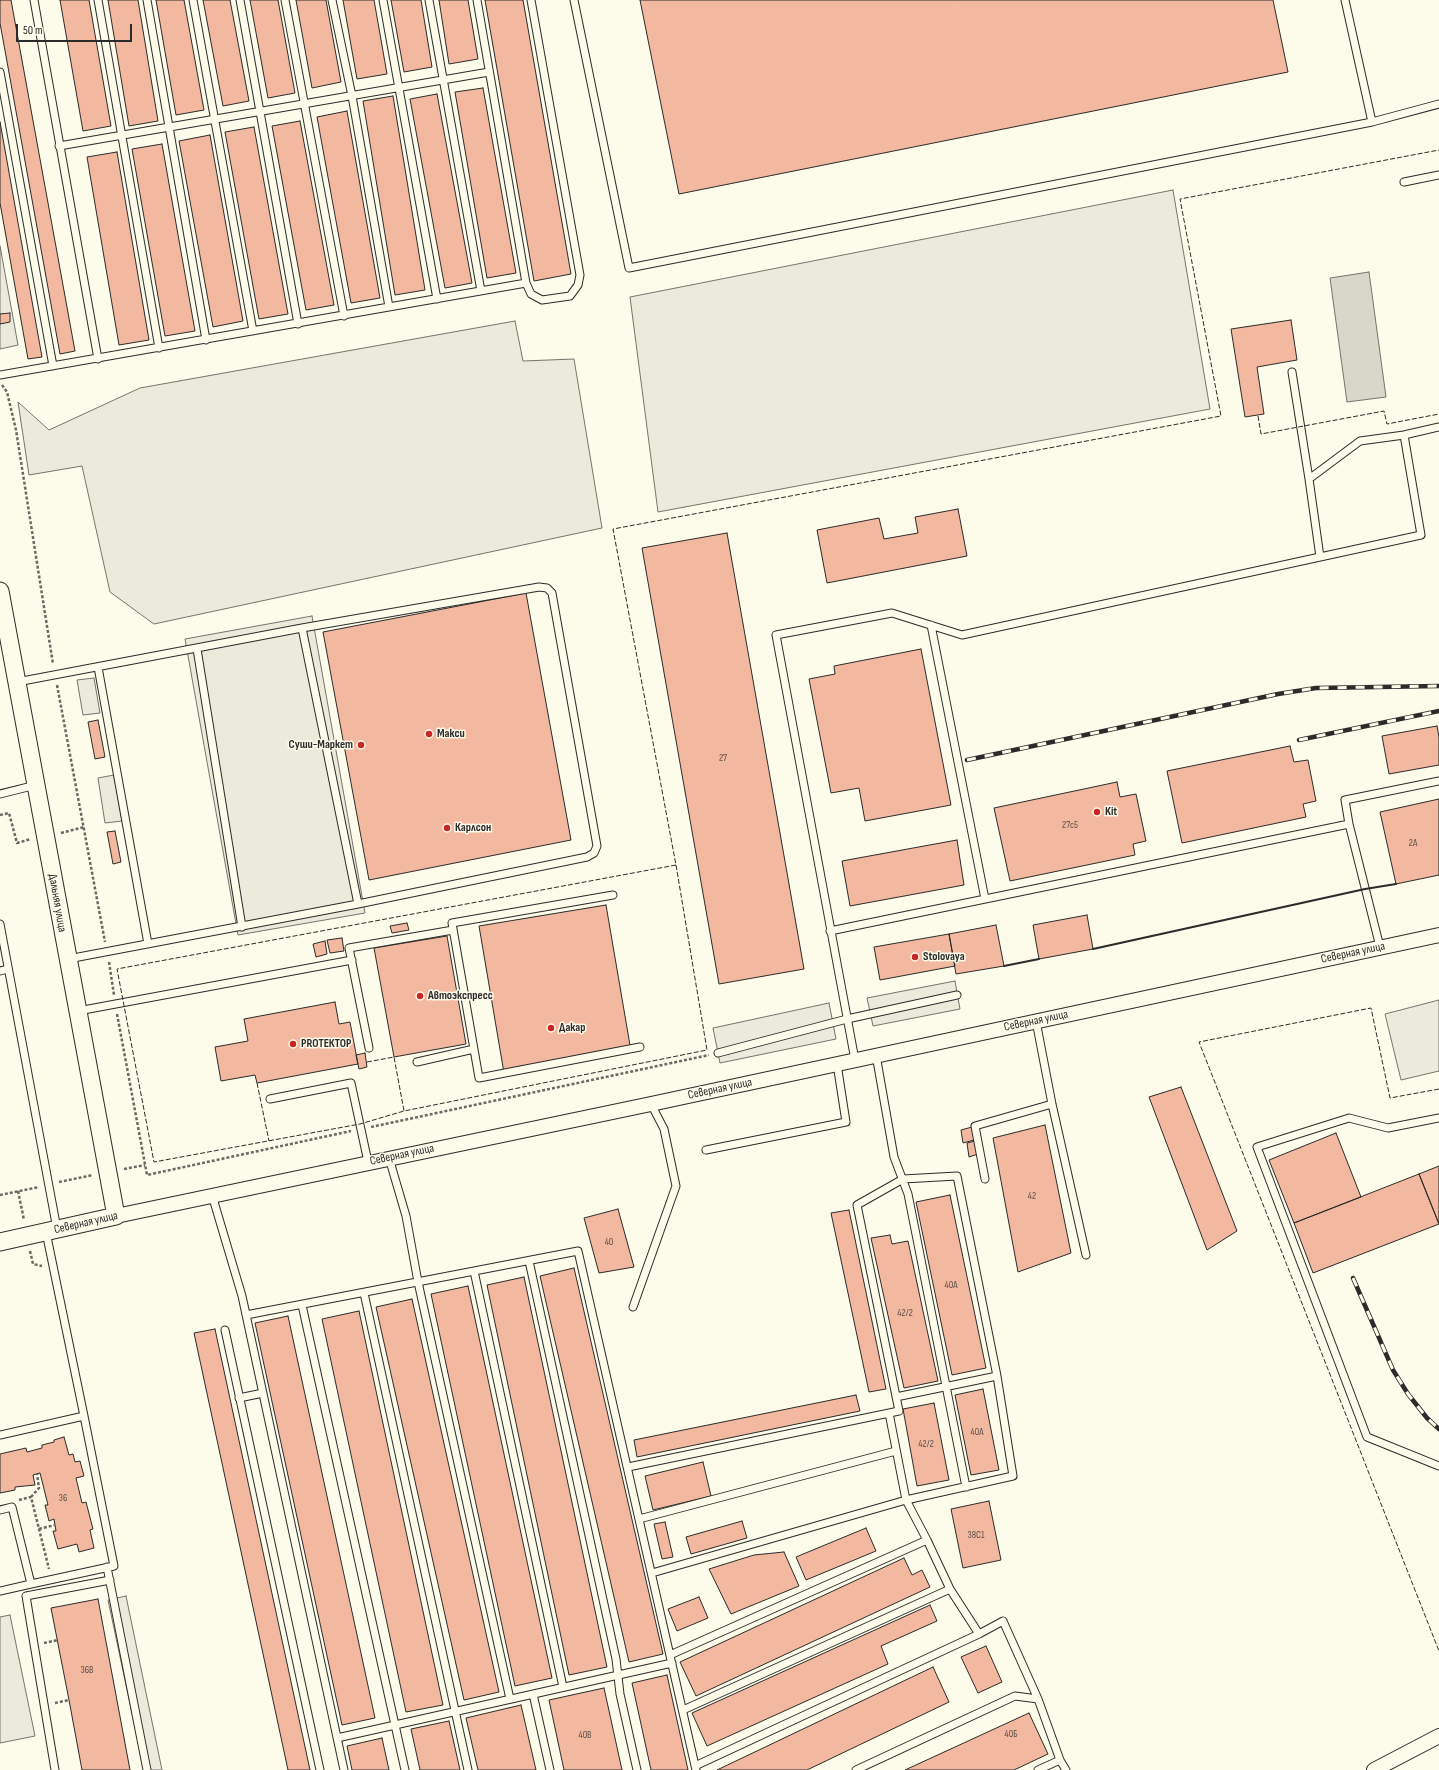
<!DOCTYPE html>
<meta charset="utf-8">
<style>
body{margin:0}
#map{position:relative;width:1439px;height:1770px;overflow:hidden;background:#fdfbea;font-family:"Sofia Sans Condensed",sans-serif}
canvas{display:block}
.scale{position:absolute;left:16px;top:24px;width:116px;height:18px;box-sizing:border-box;border:2px solid #2b2b2b;border-top:0;padding-left:5px;font-size:12px;line-height:14px;white-space:nowrap;color:#2b2b2b;-webkit-text-stroke:3px #fdfbea;paint-order:stroke}
</style>
<div id="map">
<canvas width="1439" height="1770"></canvas>
<div class="scale">50 m</div>
</div>
<script>
const c = document.querySelector('canvas').getContext('2d');
c.lineJoin = 'round';
function paint(path, color) { c.fillStyle = color; c.fill(path, 'evenodd'); }
const poly = rows => new Path2D(rows.map(r => 'M' + r).join(''));
function strokePath(path, color, width, dash) { c.strokeStyle = color; c.lineWidth = width; c.lineCap = dash ? 'butt' : 'round'; c.setLineDash(dash || []); c.stroke(path); }
function label(font, color, halo, rows, align = 'center') {
  c.font = font + ' "Sofia Sans Condensed",sans-serif'; c.lineWidth = 3; c.setLineDash([]); c.textBaseline = 'middle'; c.strokeStyle = halo; c.fillStyle = color; for (const [text, x, y, turn = 0] of rows) {
    c.save(); c.translate(x, y); c.rotate((+turn || 0) * Math.PI / 180); c.textAlign = isNaN(turn) ? turn : align; if (halo) c.strokeText(text, 0, 0); c.fillText(text, 0, 0); c.restore();
  }
}
const green = poly([
 [1173,190,1210,409,658,512,630,297,1173,190],
 [515,321,523,361,574,359,602,528,154,624,110,592,82,466,29,475,18,402,49,430,140,388,515,321],
 [10,1615,35,1736,0,1743,0,1617,10,1615]
]);
paint(green, '#ecebdb');
strokePath(green, '#74746e', 1);
const parking = poly([
 [0,246,18,345,0,349,0,246],
 [312,616,365,913,238,935,185,639,312,616],
 [94,678,100,713,83,715,77,680,94,678],
 [114,775,122,821,105,823,98,778,114,775],
 [955,981,960,1009,873,1026,867,998,955,981],
 [1439,1000,1439,1071,1401,1080,1385,1014,1439,1000],
 [829,1003,836,1039,720,1063,713,1028,829,1003],
 [126,1596,162,1770,144,1770,108,1600,126,1596]
]);
paint(parking, '#eceadb');
strokePath(parking, '#74746e', 1);
const water = poly([
 [1369,272,1386,397,1347,402,1330,278,1369,272]
]);
paint(water, '#d8d7c9');
strokePath(water, '#74746e', 1);
const building = poly([
 [0,0,11,0,75,351,60,354,0,23,0,0],
 [60,0,89,0,111,126,83,131,60,0],
 [108,0,138,0,158,121,129,126,108,0],
 [156,0,184,0,204,110,176,115,156,0],
 [203,0,230,0,249,101,223,106,203,0],
 [250,0,278,0,295,93,268,98,250,0],
 [296,0,326,0,341,82,312,88,296,0],
 [343,0,374,0,387,74,357,79,343,0],
 [391,0,421,0,432,67,404,72,391,0],
 [439,0,468,0,478,59,449,64,439,0],
 [485,0,523,0,571,274,534,281,485,0],
 [640,0,1273,0,1288,72,679,194,640,0],
 [483,88,516,273,487,278,455,92,483,88],
 [437,94,472,283,445,288,410,99,437,94],
 [393,96,425,290,395,295,363,101,393,96],
 [347,111,380,298,351,303,317,117,347,111],
 [300,121,334,305,306,310,272,126,300,121],
 [0,122,42,357,28,359,0,203,0,122],
 [254,127,288,314,259,319,225,132,254,127],
 [210,135,243,321,213,327,179,141,210,135],
 [162,144,195,331,165,336,132,149,162,144],
 [117,152,149,340,119,345,87,157,117,152],
 [10,313,10,322,0,324,0,314,10,313],
 [1291,320,1297,360,1257,367,1264,414,1245,417,1231,329,1291,320],
 [958,509,967,556,827,583,817,530,879,518,884,539,918,533,915,517,958,509],
 [727,533,804,969,719,984,642,548,727,533],
 [526,593,571,840,369,880,323,632,526,593],
 [921,649,951,805,865,821,859,788,831,793,809,679,835,674,834,666,921,649],
 [98,720,105,757,95,759,88,722,98,720],
 [1437,726,1439,737,1439,765,1389,774,1382,736,1437,726],
 [1290,746,1294,762,1308,760,1316,801,1303,804,1306,817,1182,843,1167,771,1290,746],
 [1117,782,1120,797,1136,794,1146,841,1133,844,1135,855,1010,881,994,808,1117,782],
 [1439,799,1439,875,1396,884,1380,812,1439,799],
 [115,831,121,862,113,864,107,832,115,831],
 [957,840,964,885,850,906,842,861,957,840],
 [606,905,631,1051,504,1073,479,926,606,905],
 [1087,915,1093,949,1039,959,1033,925,1087,915],
 [407,923,409,930,392,933,390,926,407,923],
 [996,925,1004,966,956,974,949,934,996,925],
 [949,934,955,966,880,980,874,947,949,934],
 [447,936,466,1044,394,1057,374,948,447,936],
 [342,938,344,951,330,953,327,940,342,938],
 [325,941,327,954,316,957,313,944,325,941],
 [335,1002,339,1024,350,1022,358,1064,257,1083,255,1075,221,1081,215,1047,248,1041,244,1019,335,1002],
 [365,1053,367,1067,359,1069,356,1055,365,1053],
 [1181,1087,1237,1231,1207,1250,1149,1097,1181,1087],
 [1045,1125,1071,1253,1018,1272,993,1138,1045,1125],
 [972,1127,974,1140,963,1143,961,1130,972,1127],
 [1336,1133,1361,1197,1294,1223,1269,1160,1336,1133],
 [975,1141,978,1154,969,1157,967,1143,975,1141],
 [1439,1166,1439,1224,1419,1174,1439,1166],
 [1419,1174,1439,1224,1313,1273,1294,1223,1419,1174],
 [950,1195,986,1368,952,1375,916,1202,950,1195],
 [618,1209,634,1267,599,1273,584,1218,618,1209],
 [849,1210,886,1389,869,1392,831,1213,849,1210],
 [890,1235,892,1244,908,1241,938,1381,904,1388,871,1238,890,1235],
 [574,1268,663,1654,629,1662,540,1276,574,1268],
 [524,1277,607,1667,569,1675,487,1285,524,1277],
 [468,1286,552,1678,515,1686,431,1294,468,1286],
 [412,1299,499,1692,464,1700,376,1307,412,1299],
 [359,1311,443,1705,406,1712,322,1319,359,1311],
 [288,1316,375,1718,342,1725,255,1323,288,1316],
 [215,1329,310,1770,288,1770,194,1333,215,1329],
 [983,1389,999,1470,971,1475,955,1395,983,1389],
 [856,1395,860,1411,637,1457,634,1440,856,1395],
 [934,1403,949,1480,917,1486,903,1409,934,1403],
 [64,1437,69,1455,73,1454,75,1462,80,1461,84,1476,76,1478,82,1503,86,1502,93,1529,90,1530,94,1548,79,1552,77,1544,58,1549,53,1531,56,1531,54,1519,49,1521,45,1505,48,1505,40,1473,33,1475,35,1485,15,1487,15,1490,0,1493,0,1454,26,1448,27,1452,42,1448,42,1445,54,1442,54,1440,64,1437],
 [703,1462,711,1496,653,1510,645,1476,703,1462],
 [989,1501,1001,1560,963,1568,951,1509,989,1501],
 [742,1521,747,1538,691,1554,686,1537,742,1521],
 [665,1522,673,1557,662,1559,654,1524,665,1522],
 [866,1528,876,1551,806,1580,796,1557,866,1528],
 [784,1552,799,1586,731,1614,709,1569,754,1555,784,1552],
 [904,1558,912,1575,922,1570,930,1587,696,1696,680,1662,904,1558],
 [699,1597,708,1618,677,1631,668,1609,699,1597],
 [98,1599,130,1770,82,1770,69,1700,51,1608,98,1599],
 [930,1605,937,1621,881,1646,888,1664,707,1746,692,1713,930,1605],
 [986,1646,1002,1682,978,1693,961,1657,986,1646],
 [933,1667,949,1702,807,1770,717,1770,933,1667],
 [667,1675,688,1770,651,1770,632,1683,667,1675],
 [604,1688,622,1770,564,1770,549,1700,604,1688],
 [521,1705,536,1770,478,1770,466,1718,521,1705],
 [1029,1713,1048,1754,1014,1770,905,1770,1029,1713],
 [449,1721,460,1770,420,1770,411,1729,449,1721],
 [382,1738,389,1770,352,1770,347,1746,382,1738]
]);
paint(building, '#f2b8a0');
strokePath(building, '#2b2b2b', 1);
const service = poly([
 [34,0,98,359],
 [98,0,159,348],
 [147,0,206,340],
 [193,0,253,331],
 [240,0,298,324],
 [285,0,344,316],
 [332,0,352,96,389,307],
 [383,0,437,299],
 [429,0,481,291],
 [477,0,526,283],
 [574,0,629,268,1372,122,1345,0],
 [0,72,53,366],
 [1372,122,1439,104],
 [59,146,489,72],
 [1404,182,1439,175],
 [1292,372,1309,479],
 [0,375,526,283,531,294,542,300,570,296,578,285,580,275,531,0],
 [1320,557,1309,479,1360,441,1404,435],
 [931,625,985,899],
 [302,628,358,904],
 [197,649,242,927],
 [98,667,148,944],
 [17,682,302,628,539,587,547,588,552,593,597,846,594,853,587,857,358,904,68,959],
 [0,794,36,785],
 [1349,824,1345,800,1439,781],
 [613,895,452,923,479,1078,640,1047],
 [0,924,57,1229],
 [830,931,1349,824,1380,947],
 [0,971,8,969],
 [78,1011,352,960],
 [1036,1021,1052,1104,1086,1255],
 [369,1048,349,948,453,930],
 [718,1053,847,1019,957,995],
 [876,1055,894,1157,908,1194,966,1487],
 [855,1060,776,635,892,613,962,635,1421,535,1404,435,1439,427],
 [417,1062,474,1049],
 [270,1099,351,1083,368,1162],
 [1439,1118,1388,1128,1349,1118,1257,1147,1367,1437,1439,1466],
 [706,1150,846,1122,837,1064],
 [389,1158,406,1216,418,1282,510,1699],
 [985,1179,975,1126,1052,1104],
 [212,1195,242,1296,344,1770],
 [529,1261,616,1659,620,1694,637,1770],
 [474,1271,563,1687],
 [364,1293,468,1770],
 [302,1305,405,1770],
 [633,1307,676,1186,664,1129,651,1104],
 [246,1315,578,1251,696,1770],
 [225,1330,320,1770],
 [896,1397,997,1376],
 [239,1398,263,1393],
 [889,1413,906,1500,927,1540],
 [0,1435,84,1416,46,1232],
 [628,1467,899,1411,857,1205,903,1179,957,1176,997,1376,1013,1476,906,1500,652,1573],
 [0,1510,12,1507,31,1584,114,1566,84,1416],
 [639,1519,896,1451],
 [107,1567,147,1770],
 [0,1591,31,1584],
 [670,1655,927,1540,950,1589],
 [533,1694,550,1770],
 [683,1710,950,1589,979,1634],
 [337,1738,672,1663],
 [695,1766,979,1634,1003,1621,1038,1699],
 [55,1770,26,1596,110,1580],
 [856,1770,1015,1696,1038,1699,1060,1760],
 [1038,1770,1060,1760,1066,1770]
]);
const minor = poly([
 [116,1216,651,1104,1439,935],
 [1374,1770,1439,1736]
]);
const tertiary = poly([
 [0,591,116,1216,0,1242]
]);
strokePath(service, '#2b2b2b', 9);
strokePath(minor, '#2b2b2b', 16);
strokePath(tertiary, '#2b2b2b', 19);
strokePath(poly([
 [2,385,7,392,16,430,53,664],
 [57,685,105,942],
 [0,815,9,813,17,843,31,839],
 [61,833,84,827],
 [109,962,114,995],
 [117,1014,147,1175,351,1131],
 [371,1127,709,1055],
 [124,1169,145,1165],
 [59,1182,93,1175],
 [18,1191,24,1220],
 [0,1195,39,1187],
 [30,1251,33,1264,42,1266],
 [31,1497,39,1488,37,1474],
 [19,1500,31,1497,49,1569],
 [39,1529,55,1525],
 [44,1643,58,1640],
 [55,1703,69,1700]
]), '#6a6964', 2.5, [3, 2]);
strokePath(service, '#fdfbea', 7);
strokePath(minor, '#fdfbea', 14);
strokePath(tertiary, '#fdfbea', 17);
const rail = poly([
 [1299,740,1439,711],
 [967,760,1278,694,1316,688,1439,686],
 [1353,1278,1393,1370,1408,1394,1427,1418,1439,1429]
]);
strokePath(rail, '#2b2b2b', 4.5);
strokePath(rail, '#fdfbea', 3, [9]);
strokePath(poly([
 [1258,416,1261,434,1384,411,1387,424,1439,414],
 [676,865,117,969,154,1162,360,1124,404,1111,707,1050,676,865,613,529,1221,416,1180,199,1439,150],
 [367,1062,394,1057,404,1111],
 [257,1083,269,1141],
 [1439,1089,1390,1098,1371,1008,1199,1042,1439,1651]
]), '#2b2b2b', 1, [5, 2]);
strokePath(poly([
 [1093,949,1365,889,1396,884],
 [1004,966,1039,959]
]), '#2b2b2b', 2);
for (const [x, y, r, color] of [
 [429,734,4,"#c62828"],
 [361,745,4,"#c62828"],
 [1097,812,4,"#c62828"],
 [447,828,4,"#c62828"],
 [915,957,4,"#c62828"],
 [420,996,4,"#c62828"],
 [551,1028,4,"#c62828"],
 [293,1044,4,"#c62828"]
]) { const dot = new Path2D(); dot.arc(x, y, r, 0, 2 * Math.PI); c.fillStyle = color; c.fill(dot); strokePath(dot, '#fdfbea', 1.5); }
label('10px', '#5d4e48', null, [
 ["27",723,758],
 ["27с5",1070,825],
 ["2А",1413,843],
 ["42",1032,1196],
 ["40",609,1242],
 ["40А",951,1285],
 ["42/2",905,1313],
 ["40А",977,1432],
 ["42/2",926,1444],
 ["36",63,1498],
 ["38С1",976,1535],
 ["36B",87,1670],
 ["40Б",1011,1734],
 ["40В",585,1735]
]);
label('bold 12px', '#2b2b2b', '#fdfbea', [
 ["Макси",437,734],
 ["Суши-Маркет",353,745,"right"],
 ["Kit",1105,812],
 ["Карлсон",455,828],
 ["Stolovaya",923,957],
 ["Автоэкспресс",428,996],
 ["Дакар",559,1028],
 ["PROТЕКТОР",301,1044]
], 'left');
label('12px', '#2b2b2b', '#fdfbea', [
 ["Дальняя улица",57,903,80],
 ["Северная улица",1353,953,-12],
 ["Северная улица",1036,1021,-12],
 ["Северная улица",720,1089,-12],
 ["Северная улица",402,1155,-12],
 ["Северная улица",86,1223,-13]
]);
</script>
